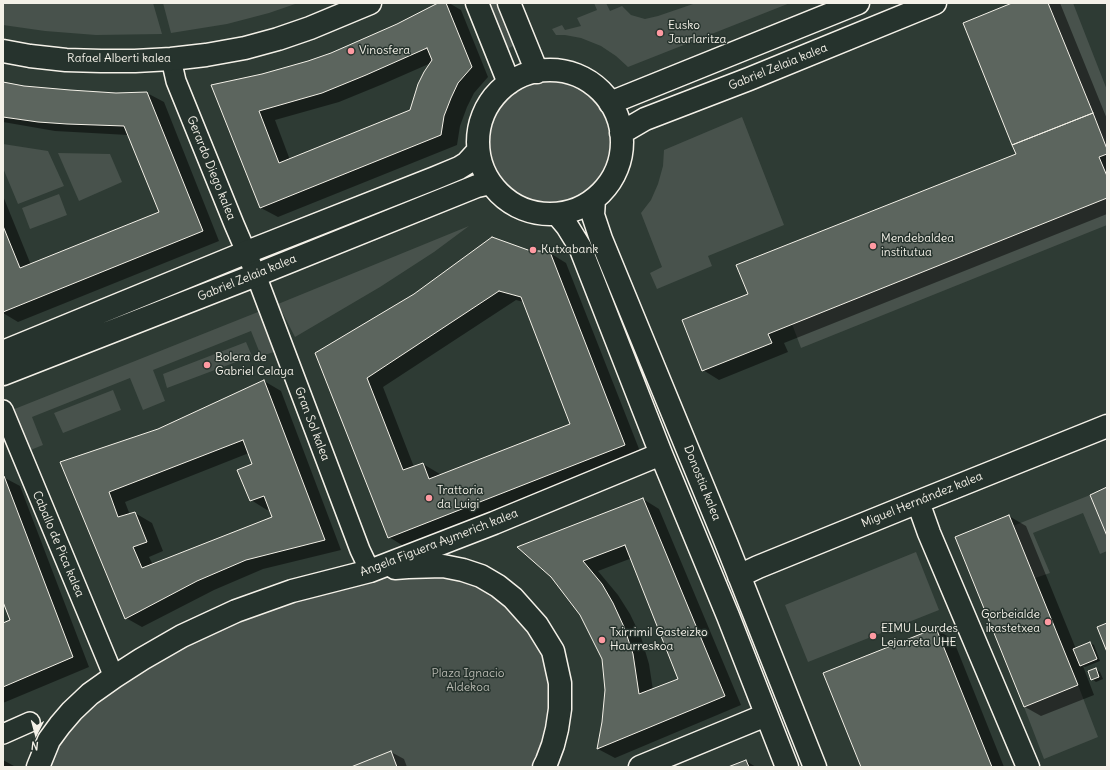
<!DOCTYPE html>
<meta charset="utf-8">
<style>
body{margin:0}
#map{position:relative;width:1110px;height:770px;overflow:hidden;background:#2e3b34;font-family:Delius,sans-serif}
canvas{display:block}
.frame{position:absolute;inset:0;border:4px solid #f4f1e8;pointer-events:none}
.north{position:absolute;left:16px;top:714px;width:40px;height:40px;-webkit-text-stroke:3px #26332d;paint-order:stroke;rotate:186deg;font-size:11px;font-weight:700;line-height:16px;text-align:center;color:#f4f1e8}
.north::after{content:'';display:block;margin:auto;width:14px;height:18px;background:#f4f1e8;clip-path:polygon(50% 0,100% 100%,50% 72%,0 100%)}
</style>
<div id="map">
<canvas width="1110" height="770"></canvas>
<div class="frame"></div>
<div class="north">N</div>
</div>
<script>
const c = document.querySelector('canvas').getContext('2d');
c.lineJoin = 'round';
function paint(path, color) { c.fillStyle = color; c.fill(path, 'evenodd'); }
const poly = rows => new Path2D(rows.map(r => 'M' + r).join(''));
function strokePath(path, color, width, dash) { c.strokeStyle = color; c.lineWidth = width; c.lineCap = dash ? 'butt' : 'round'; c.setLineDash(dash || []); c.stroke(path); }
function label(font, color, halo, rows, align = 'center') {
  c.font = font + ' Delius,sans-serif'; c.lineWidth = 3; c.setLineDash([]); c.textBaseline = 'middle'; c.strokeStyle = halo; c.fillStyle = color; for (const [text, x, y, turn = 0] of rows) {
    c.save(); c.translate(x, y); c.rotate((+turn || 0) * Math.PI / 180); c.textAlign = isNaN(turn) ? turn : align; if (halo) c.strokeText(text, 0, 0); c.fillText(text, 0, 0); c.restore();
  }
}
paint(poly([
 [3,3,153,3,162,34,96,35,45,31,3,25],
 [163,3,298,3,269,13,227,24,171,33],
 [488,3,499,3,515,45,507,49],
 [594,3,606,3,610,11,622,6,631,15,645,19,658,16,696,3,790,3,628,67,616,56,601,46,581,38,565,35,556,35,552,29,562,25,565,30,581,26,577,18,597,10],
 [1048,3,1073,3,1107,90,1107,149],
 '487 143a62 62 0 1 1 124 0a62 62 0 1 1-124 0Z',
 [742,117,784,225,708,256,712,266,657,289,650,273,662,267,641,213,651,200,658,184,663,166,664,150],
 [3,144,48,151,64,186,18,204,3,168],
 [58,153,110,154,122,182,79,201],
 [430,187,433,195,257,265,254,257],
 [59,194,67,215,30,229,22,208],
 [1107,198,1107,225,801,348,792,324],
 [469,226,434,252,380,287,295,337,278,304],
 [258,312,274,352,261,356,251,331,153,370,165,401,143,410,130,378,32,417,43,445,28,451,12,410],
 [246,342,252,356,167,388,163,374],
 [113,390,121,410,63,433,54,413],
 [1090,495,1107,536,1107,551,1100,554,1083,513,1033,533,1050,573,1035,578,1013,526],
 [916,552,939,610,808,662,785,605],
 [394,576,454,577,478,586,514,609,539,639,555,683,544,749,533,767,397,767,391,751,351,767,46,767,59,738,106,690,223,624,346,584],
 [1078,685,1098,737,1044,759,1024,707]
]), '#48524c');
paint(poly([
 [440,3,449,3,461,10,488,77,474,93,467,107,460,126,457,145,278,217,261,208,213,86,262,75,332,54,397,25],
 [431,63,411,111,290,160,275,120,339,102,383,84],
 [1014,3,1060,3,1107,119,1107,214,784,343,788,352,719,380,703,370,749,295,1017,154],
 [3,83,24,87,116,94,147,93,164,102,219,241,18,322,3,313,3,196,31,265,160,213,128,135,55,131,3,122],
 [550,253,566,263,641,454,405,547,389,537,316,354],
 [516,300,524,302,571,424,441,476,440,474,423,464,414,467,383,387],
 [264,381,281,391,341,550,263,569,214,590,142,627,126,618,62,462,158,430],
 [249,453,253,465,251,500,267,510,270,509,274,517,153,565,149,557,163,551,152,523,135,513,130,515,125,502],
 [3,477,20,486,89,667,3,703,3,624,11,621,3,599],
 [643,499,659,509,741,705,615,758,598,749,603,722,606,690,603,659,581,614,552,577],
 [632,558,679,680,653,690,649,664,641,637,630,614,618,595,598,571],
 [1009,516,1026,526,1076,649,1090,643,1094,645,1100,661,1085,667,1083,666,1094,695,1041,716,1025,707],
 [936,630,953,639,1004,767,862,767],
 [1096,669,1100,672,1103,679,1096,682,1092,679],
 [391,752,404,759,407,767,353,767],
 [3,760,14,766,14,767,3,767],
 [746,761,756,767,731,767]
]), '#0007');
const building = poly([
 [438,3,446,3,472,67,458,83,451,98,444,116,441,135,260,208,211,85,262,74,308,61,331,53,397,24,438,3],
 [427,48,432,60,424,72,418,84,410,110,279,163,259,111,322,93,366,75,427,48],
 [1012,3,1048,3,1093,113,1012,145,963,23,1012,3],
 [3,82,24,86,70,90,116,93,147,92,203,231,3,312,3,226,20,268,159,212,124,126,67,124,38,122,3,117,3,82],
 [1093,113,1107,149,1107,154,1099,157,1107,176,1107,198,768,334,772,343,702,371,682,320,748,294,736,265,1016,154,1012,145,1093,113],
 [492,237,528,250,550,252,625,445,388,538,315,353,414,294,492,237],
 [499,291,521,297,570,424,429,479,423,463,403,470,367,378,499,291],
 [264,380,325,540,246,560,197,581,125,619,60,462,158,429,264,380],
 [243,440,252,464,237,470,250,501,264,496,272,517,142,568,133,547,147,542,135,512,118,517,109,492,243,440],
 [3,476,4,476,73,657,3,687,3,623,10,620,3,602,3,476],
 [1107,487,1107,536,1090,495,1107,487],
 [643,498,725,696,597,749,602,722,605,690,602,659,580,615,551,577,517,547,643,498],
 [625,545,678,679,639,694,633,654,624,627,613,603,602,584,583,561,625,545],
 [1009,515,1078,685,1024,707,955,537,1009,515],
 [1107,623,1107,652,1097,627,1107,623],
 [936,628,992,767,861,767,823,673,936,628],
 [1090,642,1097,659,1080,666,1073,649,1090,642],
 [1096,668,1099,677,1091,680,1088,671,1096,668],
 [391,751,397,767,351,767,391,751],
 [746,760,749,767,728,767,746,760]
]);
paint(building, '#5c655e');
strokePath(building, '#f4f1e8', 1);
const pedestrian = poly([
 [171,59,176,81,234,224,256,275,360,550,370,571],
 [3,410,114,677],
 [3,734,30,722]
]);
const minor = poly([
 [477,3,509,83],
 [509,3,537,72],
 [3,51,30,56,66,60,101,61,135,61,171,59,206,55,245,48,278,39,310,28,370,3],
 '478 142a72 72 0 1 1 144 0a72 72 0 1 1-144 0Z',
 [610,103,858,3],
 [621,133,645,119,749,79,935,3],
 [594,199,593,215,601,239,727,545,815,767],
 [557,214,567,226,580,247,661,454,728,616,787,767],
 [3,352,247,252,435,178,459,168,467,163,478,151],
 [3,374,256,275,477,186,490,183],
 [918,502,929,533,1028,767],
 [395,568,408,567,443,566,463,570,481,576,498,586,513,598,537,625,553,651,560,683,560,709,557,729,553,745,547,761,544,767],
 [739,576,758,567,918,502,1107,426],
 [38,767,49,740,60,725,72,711,90,694,114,677,142,659,182,636,236,611,292,591,370,571,494,523,661,454],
 [640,767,766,715]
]);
strokePath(pedestrian, '#f4f1e8', 22);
strokePath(minor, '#f4f1e8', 25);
strokePath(pedestrian, '#26332d', 19);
strokePath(minor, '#26332d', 22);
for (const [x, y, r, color] of [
 [660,33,4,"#ff9aa2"],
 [351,51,4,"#ff9aa2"],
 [873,246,4,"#ff9aa2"],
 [533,250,4,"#ff9aa2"],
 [207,365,4,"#ff9aa2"],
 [429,498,4,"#ff9aa2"],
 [1048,622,4,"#ff9aa2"],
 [873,636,4,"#ff9aa2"],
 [602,640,4,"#ff9aa2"]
]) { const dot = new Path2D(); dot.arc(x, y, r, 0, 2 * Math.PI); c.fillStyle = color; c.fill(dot); strokePath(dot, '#26332d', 1.5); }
label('12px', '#f4f1e8', '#26332d', [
 ["Eusko",668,26],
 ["Jaurlaritza",668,40],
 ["Vinosfera",359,51],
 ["Mendebaldea",881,239],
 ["institutua",881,253],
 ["Kutxabank",541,250],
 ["Bolera de",215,358],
 ["Gabriel Celaya",215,372],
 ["Trattoria",437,491],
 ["da Luigi",437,505],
 ["Gorbeialde",1040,615,"right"],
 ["ikastetxea",1040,629,"right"],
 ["EIMU Lourdes",881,629],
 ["Lejarreta UHE",881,643],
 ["Txirrimil Gasteizko",610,633],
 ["Haurreskoa",610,647]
], 'left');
label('12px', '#f4f1e8', '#26332d', [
 ["Rafael Alberti kalea",119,59],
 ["Gabriel Zelaia kalea",778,67,-22],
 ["Gerardo Diego kalea",211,168,68],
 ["Gabriel Zelaia kalea",247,278,-22],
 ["Gran Sol kalea",312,424,69],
 ["Donostia kalea",702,483,68],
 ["Miguel Hernández kalea",922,500,-22],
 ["Angela Figuera Aymerich kalea",439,543,-21],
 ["Caballo de Pica kalea",58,544,67]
]);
label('12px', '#b8b9b1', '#26332d', [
 ["Plaza Ignacio",468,674],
 ["Aldekoa",468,688]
]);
</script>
